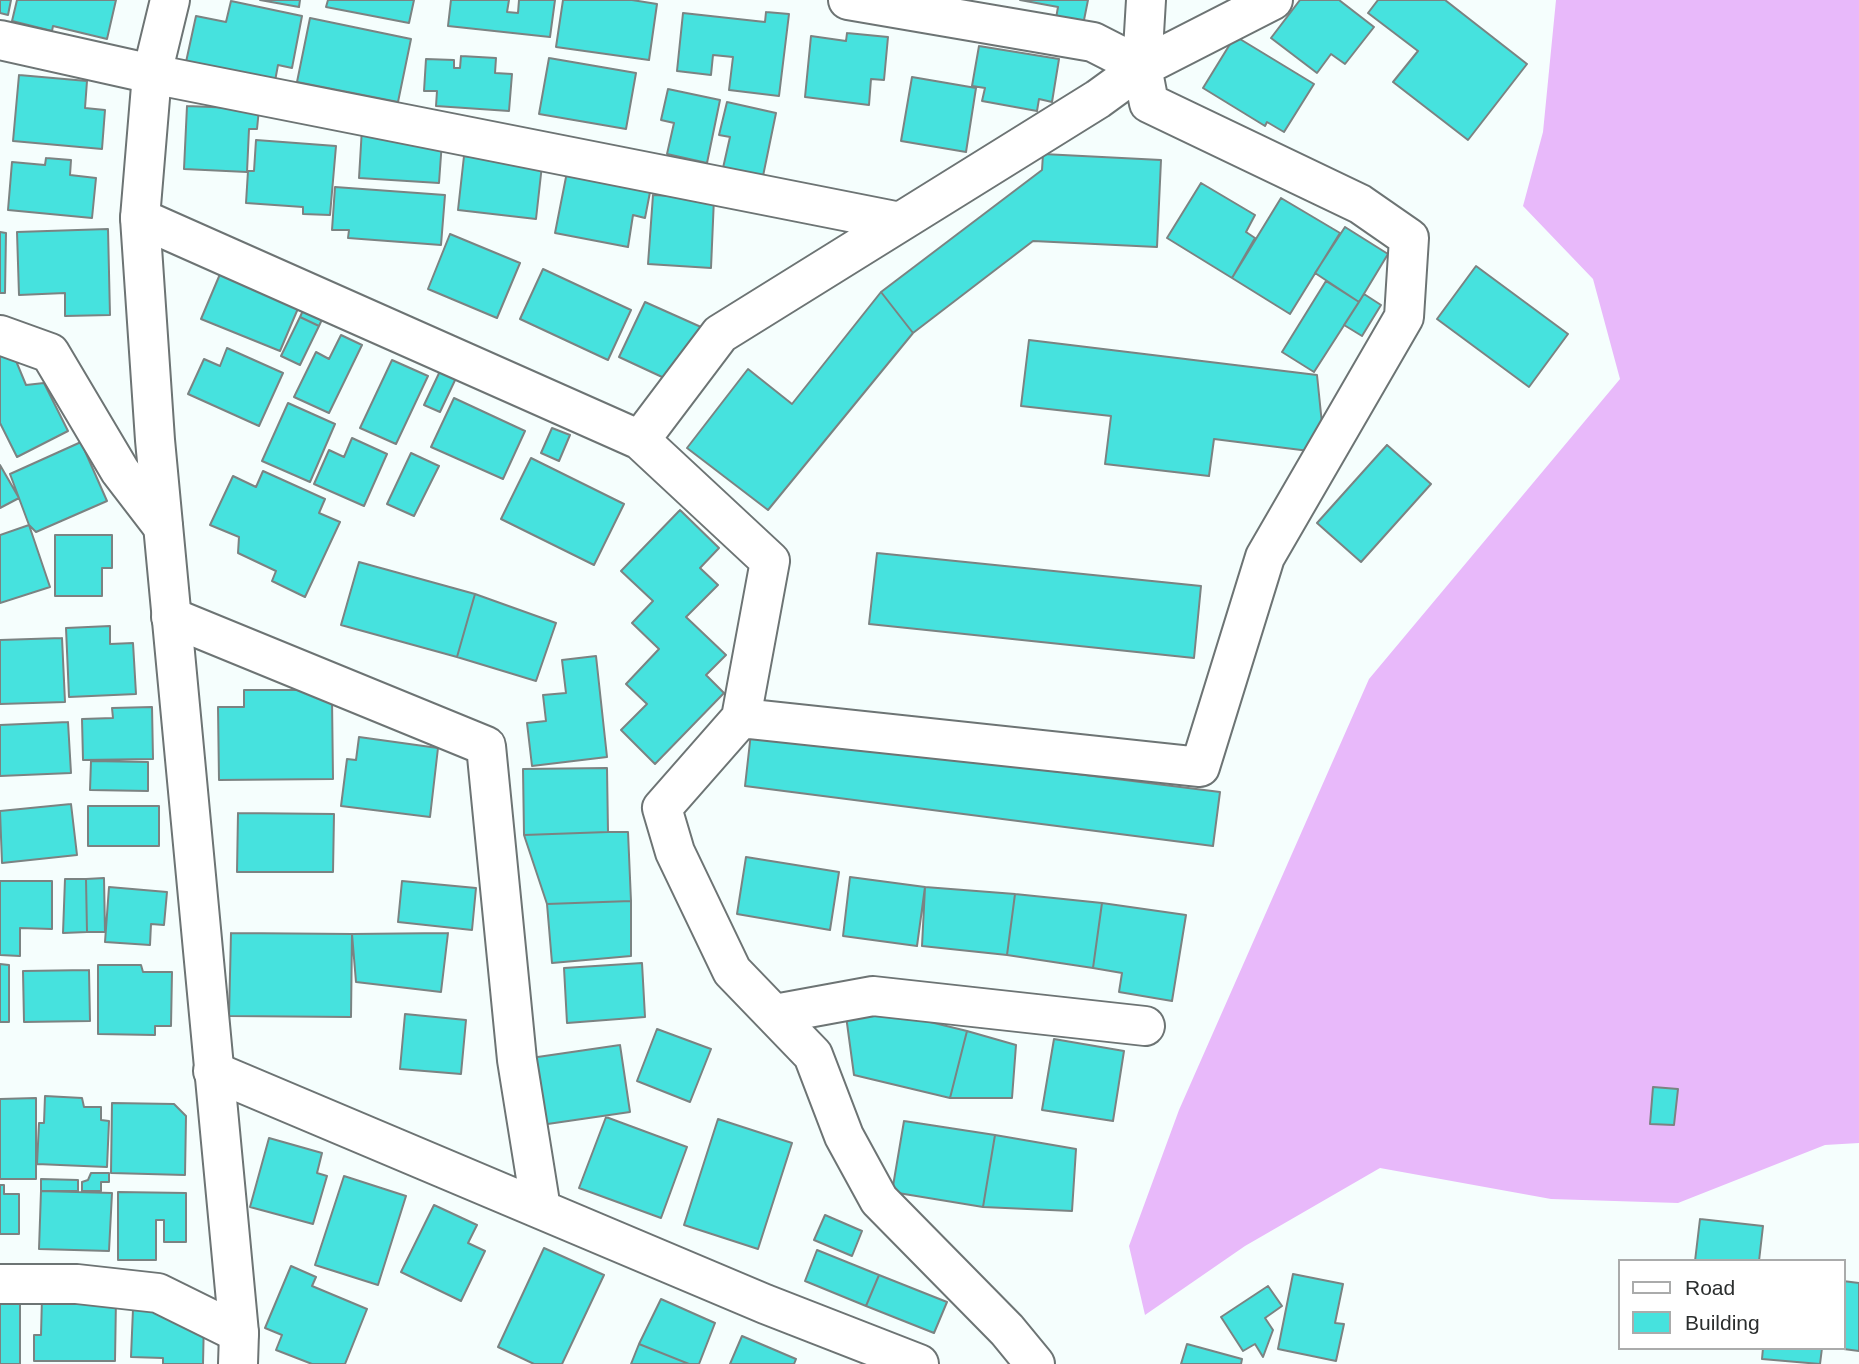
<!DOCTYPE html>
<style>
body{margin:0}
#map{position:relative;width:1859px;height:1364px;overflow:hidden;background:#f5fefd;font-family:Arial,sans-serif}
canvas{display:block}
.legend{position:absolute;left:1618px;top:1259px;width:228px;height:91px;box-sizing:border-box;background:#fff;border:2px solid #aaabab;margin:0;padding:9px 12px;list-style:none;font-size:21px;color:#2b2e2e}
.legend li{display:flex;align-items:center;gap:14px;height:35px}
.legend b{width:35px;border:2px solid #aaabab}
</style>
<div id="map">
<canvas width="1859" height="1364"></canvas>
<ul class="legend">
<li><b style="height:9px;background:#fff"></b>Road</li>
<li><b style="height:19px;background:#46e2de"></b>Building</li>
</ul>
</div>
<script>
const c = document.querySelector('canvas').getContext('2d');
c.lineJoin = 'round';
function paint(path, color) { c.fillStyle = color; c.fill(path, 'evenodd'); }
const poly = rows => new Path2D(rows.map(r => 'M' + r).join(''));
function strokePath(path, color, width, dash) { c.strokeStyle = color; c.lineWidth = width; c.lineCap = dash ? 'butt' : 'round'; c.setLineDash(dash || []); c.stroke(path); }
paint(poly([
 [1556,0,1859,0,1859,1143,1825,1145,1678,1203,1551,1199,1380,1168,1245,1246,1145,1315,1129,1246,1179,1110,1369,679,1620,379,1593,279,1523,206,1543,132]
]), '#e8b9fa');
const building = poly([
 [0,0,11,0,8,15,0,13,0,0],
 [17,0,116,0,107,39,53,26,52,31,12,21,17,0],
 [260,0,300,0,299,7,260,0],
 [328,0,414,0,409,23,326,7,328,0],
 [451,0,509,0,507,12,518,13,519,0,555,0,550,37,448,26,451,0],
 [563,0,632,0,657,4,649,60,556,47,563,0],
 [1020,0,1088,0,1082,30,1055,24,1058,7,1020,0],
 [1300,0,1339,0,1374,27,1345,64,1331,54,1317,73,1271,38,1300,0],
 [1378,0,1445,0,1527,64,1468,140,1393,82,1418,51,1368,13,1378,0],
 [231,1,302,16,292,68,278,65,275,81,186,62,196,16,226,22,231,1],
 [766,12,789,14,779,96,729,90,733,57,713,55,711,75,677,71,683,13,765,22,766,12],
 [310,18,411,39,398,102,297,82,310,18],
 [847,33,888,37,884,80,871,79,869,105,805,97,811,36,846,41,847,33],
 [1235,36,1314,84,1284,132,1267,122,1265,126,1203,88,1235,36],
 [979,46,1059,59,1052,102,1039,99,1037,111,982,101,985,88,972,86,979,46],
 [461,56,496,58,495,73,512,74,509,111,436,106,437,91,424,91,426,59,454,60,454,68,460,68,461,56],
 [549,58,636,73,626,129,539,114,549,58],
 [19,75,87,81,85,108,105,110,102,149,13,141,19,75],
 [912,77,976,88,966,152,901,141,912,77],
 [668,89,720,100,707,163,667,154,674,123,661,120,668,89],
 [727,102,776,113,763,176,723,168,730,137,719,135,727,102],
 [187,106,259,109,257,129,249,129,247,172,184,169,187,106],
 [362,128,442,141,439,183,359,178,362,128],
 [256,140,336,146,330,215,303,214,303,207,246,203,248,171,254,171,256,140],
 [1043,154,1161,160,1157,247,1033,241,913,333,881,292,1042,170,1043,154],
 [464,156,542,165,536,219,458,210,464,156],
 [46,158,71,160,70,175,96,178,92,218,8,210,12,162,45,165,46,158],
 [567,172,651,187,645,218,633,215,628,247,555,233,567,172],
 [1201,183,1255,215,1246,232,1255,238,1232,278,1167,238,1201,183],
 [335,187,445,195,441,245,348,238,349,230,332,230,335,187],
 [653,195,714,198,711,268,648,264,653,195],
 [1281,198,1340,233,1290,314,1232,278,1281,198],
 [1345,227,1388,254,1359,302,1315,273,1345,227],
 [108,229,110,315,65,316,65,293,19,295,17,232,108,229],
 [0,232,6,233,5,293,0,293,0,232],
 [450,234,520,263,497,318,428,289,450,234],
 [1476,266,1568,334,1529,387,1437,319,1476,266],
 [223,267,302,299,280,351,201,319,223,267],
 [543,269,631,310,608,360,520,319,543,269],
 [1326,281,1359,302,1314,372,1282,352,1326,281],
 [881,292,913,333,768,510,687,448,748,369,792,404,881,292],
 [1364,294,1381,305,1362,336,1344,325,1364,294],
 [645,302,701,327,675,383,619,357,645,302],
 [306,304,325,313,319,326,300,317,306,304],
 [300,317,319,326,300,365,281,356,300,317],
 [341,335,362,345,329,413,294,397,316,352,329,359,341,335],
 [1029,340,1317,375,1325,453,1214,439,1209,476,1105,464,1111,416,1021,406,1029,340],
 [227,348,283,373,259,426,188,394,204,359,220,366,227,348],
 [0,352,14,356,26,385,44,383,68,431,17,457,0,423,0,352],
 [392,360,428,376,396,444,360,428,392,360],
 [441,369,457,376,440,412,424,405,441,369],
 [454,398,525,431,503,479,431,447,454,398],
 [288,403,335,424,310,482,262,461,288,403],
 [552,428,570,435,559,461,541,453,552,428],
 [352,438,387,454,364,506,314,484,329,450,344,457,352,438],
 [81,442,107,501,36,532,29,525,10,474,81,442],
 [1387,445,1431,484,1361,562,1317,523,1387,445],
 [411,453,439,466,414,516,387,504,411,453],
 [531,458,624,504,594,565,501,519,531,458],
 [0,465,19,498,0,508,0,465],
 [263,471,325,499,319,513,340,522,305,597,272,581,276,571,238,553,239,537,210,525,233,476,256,487,263,471],
 [680,510,719,548,700,568,718,585,686,617,726,655,706,675,724,693,655,764,621,730,647,704,626,684,659,649,632,623,653,601,621,571,680,510],
 [29,525,50,587,0,603,0,535,29,525],
 [55,535,112,535,112,568,102,568,102,596,55,596,55,535],
 [877,553,1201,586,1194,658,869,624,877,553],
 [359,562,475,594,457,657,341,625,359,562],
 [475,594,556,623,536,681,457,657,475,594],
 [110,626,110,644,133,643,136,694,69,697,66,628,110,626],
 [62,638,65,702,0,704,0,640,62,638],
 [596,656,607,757,532,766,527,723,546,721,543,695,566,693,562,660,596,656],
 [244,690,317,690,332,699,333,779,219,780,218,707,244,707,244,690],
 [152,707,153,759,83,760,82,719,113,718,112,708,152,707],
 [68,722,71,773,0,776,0,725,68,722],
 [751,733,1220,792,1213,846,745,786,751,733],
 [359,737,438,748,430,817,341,806,347,759,356,760,359,737],
 [91,761,148,762,148,791,90,790,91,761],
 [607,768,608,832,524,835,523,769,607,768],
 [71,804,77,855,2,863,0,811,71,804],
 [88,806,159,806,159,846,88,846,88,806],
 [238,813,334,814,333,872,237,872,238,813],
 [608,832,628,832,631,901,547,904,524,835,608,832],
 [746,857,839,872,830,930,737,914,746,857],
 [850,877,925,887,917,946,843,936,850,877],
 [104,878,105,932,87,932,86,879,104,878],
 [65,879,86,879,87,932,63,933,65,879],
 [0,881,52,881,52,929,20,928,20,956,0,955,0,881],
 [402,881,476,888,472,930,398,922,402,881],
 [109,887,167,892,164,925,151,924,150,945,105,942,109,887],
 [925,887,1015,894,1007,955,922,946,925,887],
 [1015,894,1102,903,1093,968,1007,955,1015,894],
 [631,901,631,956,552,963,547,904,631,901],
 [1102,903,1186,915,1172,1001,1119,992,1122,973,1093,968,1102,903],
 [231,933,352,934,351,1017,229,1016,231,933],
 [448,933,441,992,356,982,352,934,448,933],
 [642,963,645,1017,567,1023,564,968,642,963],
 [0,964,9,965,9,1022,0,1022,0,964],
 [98,965,141,965,143,972,172,972,171,1026,155,1026,155,1035,98,1034,98,965],
 [89,970,90,1021,24,1022,23,971,89,970],
 [844,1001,967,1031,950,1098,854,1075,844,1001],
 [405,1014,466,1020,461,1074,400,1069,405,1014],
 [657,1029,711,1049,690,1102,637,1081,657,1029],
 [967,1031,1016,1045,1012,1098,950,1098,967,1031],
 [1054,1039,1124,1051,1113,1121,1042,1110,1054,1039],
 [620,1045,630,1112,527,1127,517,1060,620,1045],
 [1653,1087,1678,1089,1674,1125,1650,1124,1653,1087],
 [45,1096,82,1098,84,1107,101,1107,101,1120,109,1121,107,1167,37,1164,39,1123,44,1123,45,1096],
 [36,1098,36,1179,0,1179,0,1099,36,1098],
 [112,1103,174,1104,186,1116,185,1175,111,1173,112,1103],
 [606,1117,687,1147,661,1218,579,1188,606,1117],
 [718,1119,792,1143,758,1249,684,1225,718,1119],
 [904,1121,995,1135,983,1207,892,1192,904,1121],
 [995,1135,1076,1149,1072,1211,983,1207,995,1135],
 [269,1138,322,1153,317,1173,327,1176,313,1224,250,1207,269,1138],
 [91,1173,109,1173,109,1182,101,1182,101,1191,82,1191,82,1182,88,1180,91,1173],
 [344,1176,406,1196,378,1285,315,1265,344,1176],
 [41,1179,78,1180,78,1191,41,1191,41,1179],
 [0,1185,4,1185,4,1194,19,1194,19,1234,0,1234,0,1185],
 [41,1191,112,1193,109,1251,39,1249,41,1191],
 [118,1192,186,1193,186,1242,164,1242,164,1220,156,1220,156,1260,118,1260,118,1192],
 [434,1205,477,1225,468,1243,485,1251,461,1301,401,1272,434,1205],
 [825,1215,862,1231,852,1256,814,1240,825,1215],
 [1700,1219,1763,1226,1759,1261,1695,1261,1700,1219],
 [544,1248,604,1275,562,1364,534,1364,498,1347,544,1248],
 [817,1250,879,1275,866,1306,805,1281,817,1250],
 [291,1266,316,1277,312,1286,367,1309,345,1364,312,1364,276,1350,282,1335,265,1328,291,1266],
 [1293,1274,1343,1284,1335,1323,1344,1324,1336,1361,1278,1349,1293,1274],
 [879,1275,947,1302,934,1333,866,1306,879,1275],
 [1843,1281,1859,1283,1859,1351,1836,1348,1843,1348,1843,1281],
 [1268,1286,1282,1306,1265,1318,1273,1330,1263,1357,1255,1344,1243,1351,1221,1317,1268,1286],
 [42,1297,116,1298,115,1361,34,1361,34,1335,41,1335,42,1297],
 [0,1299,20,1299,20,1364,0,1364,0,1299],
 [661,1299,715,1323,699,1364,689,1364,639,1344,661,1299],
 [133,1309,189,1312,204,1318,203,1364,163,1364,163,1358,131,1357,133,1309],
 [742,1336,796,1359,794,1364,730,1364,742,1336],
 [639,1344,689,1364,631,1364,639,1344],
 [1187,1344,1242,1359,1241,1364,1181,1364,1187,1344],
 [1763,1348,1822,1348,1820,1364,1762,1359,1763,1348]
]);
paint(building, '#46e2de');
strokePath(building, '#7b8382', 2);
const minor = poly([
 [848,0,1093,42,1142,67],
 [0,40,152,74,900,222],
 [140,218,640,440,770,561,741,718,662,808,675,852,732,971,813,1055,844,1136,879,1200,1007,1330,1035,1364],
 [0,335,50,353,120,471,163,527],
 [640,440,720,334,1098,99,1142,67,1273,0],
 [171,617,486,746,517,1060,541,1209],
 [741,718,1200,767,1265,557,1404,317,1409,238,1360,204,1149,103,1142,67,1146,0],
 [775,1014,873,996,1145,1026],
 [213,1071,765,1304,919,1364],
 [0,1284,77,1284,158,1293,239,1333]
]);
const tertiary = poly([
 [170,0,152,74,140,218,155,440,239,1333,238,1364]
]);
strokePath(minor, '#6d7474', 42);
strokePath(tertiary, '#6d7474', 42);
strokePath(minor, '#fff', 38);
strokePath(tertiary, '#fff', 38);
</script>
